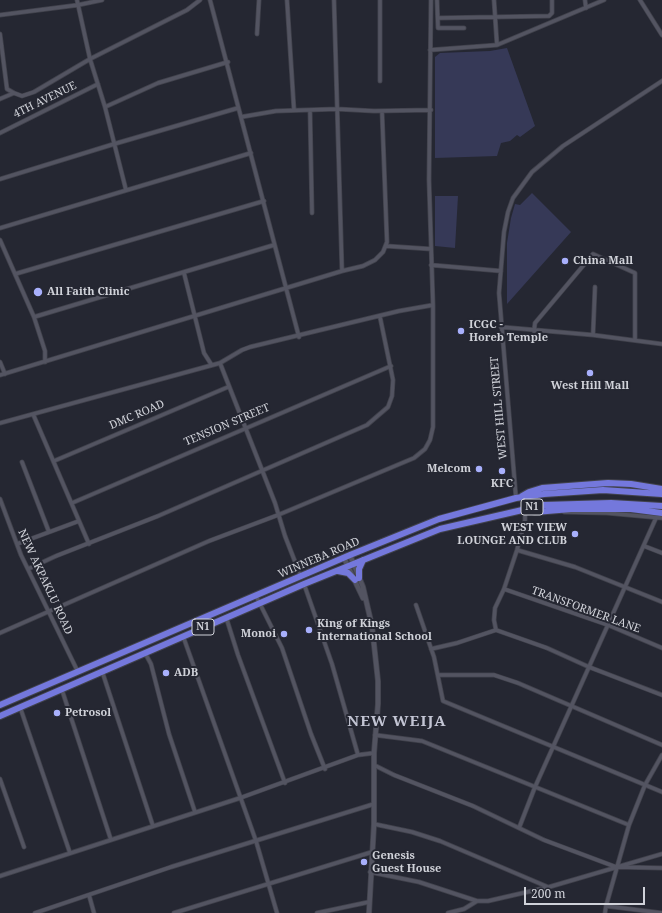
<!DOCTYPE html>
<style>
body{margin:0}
#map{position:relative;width:662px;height:913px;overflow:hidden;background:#252732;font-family:"Noto Serif",serif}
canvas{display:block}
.scale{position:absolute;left:524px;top:887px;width:121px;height:18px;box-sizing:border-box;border:2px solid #d0d2d9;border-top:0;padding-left:5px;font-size:12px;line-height:14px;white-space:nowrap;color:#d0d2d9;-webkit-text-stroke:3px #252732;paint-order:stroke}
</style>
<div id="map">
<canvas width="662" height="913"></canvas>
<div class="scale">200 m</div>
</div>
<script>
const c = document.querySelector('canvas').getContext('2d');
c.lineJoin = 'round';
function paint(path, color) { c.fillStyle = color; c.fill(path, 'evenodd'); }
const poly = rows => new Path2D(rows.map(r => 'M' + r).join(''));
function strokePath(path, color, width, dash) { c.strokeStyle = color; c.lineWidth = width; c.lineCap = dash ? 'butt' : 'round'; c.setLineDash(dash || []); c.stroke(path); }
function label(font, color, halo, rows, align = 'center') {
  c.font = font + ' "Noto Serif",serif'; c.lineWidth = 4; c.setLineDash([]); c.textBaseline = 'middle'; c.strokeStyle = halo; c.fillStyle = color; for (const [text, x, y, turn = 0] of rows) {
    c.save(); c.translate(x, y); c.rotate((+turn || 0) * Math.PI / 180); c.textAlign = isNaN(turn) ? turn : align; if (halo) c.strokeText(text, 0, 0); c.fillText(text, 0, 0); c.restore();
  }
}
paint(poly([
 [507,48,535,126,520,137,517,135,510,141,501,143,497,156,435,158,435,57,440,53,490,51],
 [532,193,571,232,507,304,507,243,511,218,515,204,520,205],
 [435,196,458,196,455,248,435,246]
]), '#363957');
const minor = poly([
 [77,0,90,59,105,107,126,190],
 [210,0,299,337],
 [287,0,294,110],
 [334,0,342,271],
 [380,0,380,81],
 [437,0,438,28,464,28],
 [494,0,497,45],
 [585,0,586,8],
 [640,0,662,35],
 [0,15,78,5,102,0],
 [438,18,549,16,552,13,552,0],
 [0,34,7,89,14,93,22,96,34,92,90,59,187,10,200,0],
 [257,34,259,0],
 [430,50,497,45,604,0],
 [0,99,14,93],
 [105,107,158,83,228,62],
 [310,110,312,213],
 [241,117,276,111,337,109,374,111,431,110],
 [0,133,98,84],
 [0,179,114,144,238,108],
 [0,228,251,153],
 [0,240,34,317,45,351,45,362],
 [386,246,431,249],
 [431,265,501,271],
 [184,273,204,353,211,364],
 [15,274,264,201],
 [34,317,274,245],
 [501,327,593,335,662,344],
 [534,331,535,323,593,254,635,273,635,340],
 [593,335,595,287],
 [0,362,5,374],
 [220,363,275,503,285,536,301,577],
 [0,375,342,271,363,266,375,260,383,252,387,242,382,111],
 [33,414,89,544],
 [0,423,220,363,242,350,250,347,399,311,433,305],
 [54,461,228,387],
 [22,462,49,532],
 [516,498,499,293,504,232,508,212,513,198,532,172,563,146,662,81],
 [0,499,21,555,78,672],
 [72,503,391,366],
 [564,512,607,513,662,518],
 [17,544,79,521],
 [644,546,662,553],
 [517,550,575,567,662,602],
 [28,569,56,556,158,516,367,425,388,407,392,396,393,380,380,317],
 [304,584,332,664,358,755],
 [504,589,608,625,662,648],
 [256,596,282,648,311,734,325,769],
 [416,605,434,657,443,701,662,792],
 [226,617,238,655,285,783],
 [496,630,494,620,495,608,504,589,517,550,525,520,525,509],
 [0,633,209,541,278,515,414,458,425,449,430,440,433,427,433,305,429,180,431,0],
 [183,636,256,841,277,913],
 [431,649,457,643,496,630,547,648,589,667,662,695],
 [145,653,151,664,169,734,195,812],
 [102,671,153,826],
 [439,675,494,675,518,683,662,745],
 [62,690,111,840],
 [20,707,70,853],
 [375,735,422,741,629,825],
 [374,765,394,775,473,806,544,840,616,867,662,868],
 [0,779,24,847],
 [374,824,412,832,440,841,548,887],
 [519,828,535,787,656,518],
 [370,872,419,882,477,901],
 [0,876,240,798,358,755,374,753],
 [89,895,94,913],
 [606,906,629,825,645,785,662,755],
 [35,913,171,867,374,804],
 [174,913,372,852],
 [317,913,369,902],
 [448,913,464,909,477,901,488,901,549,887,662,854],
 [605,913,606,906,662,913]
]);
const tertiary = poly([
 [350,555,363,587,372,626,378,681,378,704,374,753,374,824,369,913],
 [344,558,363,598]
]);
const trunk = poly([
 [522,496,529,492,542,488,608,483,631,484,662,489],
 [527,509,535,512,571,509,631,509,662,513],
 [338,571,348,573,355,580],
 [359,578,359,569,363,560],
 [0,705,350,555,439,519,516,498,544,494,603,490,662,494],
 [0,716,304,584,440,529,544,505,611,503,662,506]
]);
strokePath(minor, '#41424c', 5);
strokePath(tertiary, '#41424c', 6);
strokePath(trunk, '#41424c', 8);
strokePath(minor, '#535461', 3.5);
strokePath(tertiary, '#535461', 4.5);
strokePath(trunk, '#7478dc', 6);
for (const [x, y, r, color] of [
 [565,261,4,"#a8b0fc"],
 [38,292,5,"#a8b0fc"],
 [461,331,4,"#a8b0fc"],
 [590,373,4,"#a8b0fc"],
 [479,469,4,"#a8b0fc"],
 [502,471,4,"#a8b0fc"],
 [575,534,4,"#a8b0fc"],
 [309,630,4,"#a8b0fc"],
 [284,634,4,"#a8b0fc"],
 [166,673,4,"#a8b0fc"],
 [57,713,4,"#a8b0fc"],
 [364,862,4,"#a8b0fc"]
]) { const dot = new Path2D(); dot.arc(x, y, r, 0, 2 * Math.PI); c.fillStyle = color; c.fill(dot); strokePath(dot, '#252732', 1.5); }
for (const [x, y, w] of [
 [532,507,22],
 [203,627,22]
]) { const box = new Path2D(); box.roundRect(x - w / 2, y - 8, w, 16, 3); c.fillStyle = '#252732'; c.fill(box); strokePath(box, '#d0d2d9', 1); }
label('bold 10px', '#d0d2d9', null, [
 ["N1",532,507],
 ["N1",203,627]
]);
label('11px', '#d0d2d9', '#252732', [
 ["4TH AVENUE",45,100,-26],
 ["WEST HILL STREET",499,408,-95],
 ["DMC ROAD",137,415,-23],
 ["TENSION STREET",227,425,-23],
 ["WINNEBA ROAD",319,558,-23],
 ["NEW AKPAKLU ROAD",45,582,65],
 ["TRANSFORMER LANE",586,610,20]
]);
label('bold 11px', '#d0d2d9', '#252732', [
 ["China Mall",573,261],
 ["All Faith Clinic",47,292],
 ["ICGC -",469,325],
 ["Horeb Temple",469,338],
 ["West Hill Mall",590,386,"center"],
 ["Melcom",471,469,"right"],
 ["KFC",502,484,"center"],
 ["WEST VIEW",567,528,"right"],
 ["LOUNGE AND CLUB",567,541,"right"],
 ["King of Kings",317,624],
 ["International School",317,637],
 ["Monoi",276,634,"right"],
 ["ADB",174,673],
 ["Petrosol",65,713],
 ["Genesis",372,856],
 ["Guest House",372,869]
], 'left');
c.letterSpacing = '1px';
label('bold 15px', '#c3c5d4', '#252732', [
 ["NEW WEIJA",397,722]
]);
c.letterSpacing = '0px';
</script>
